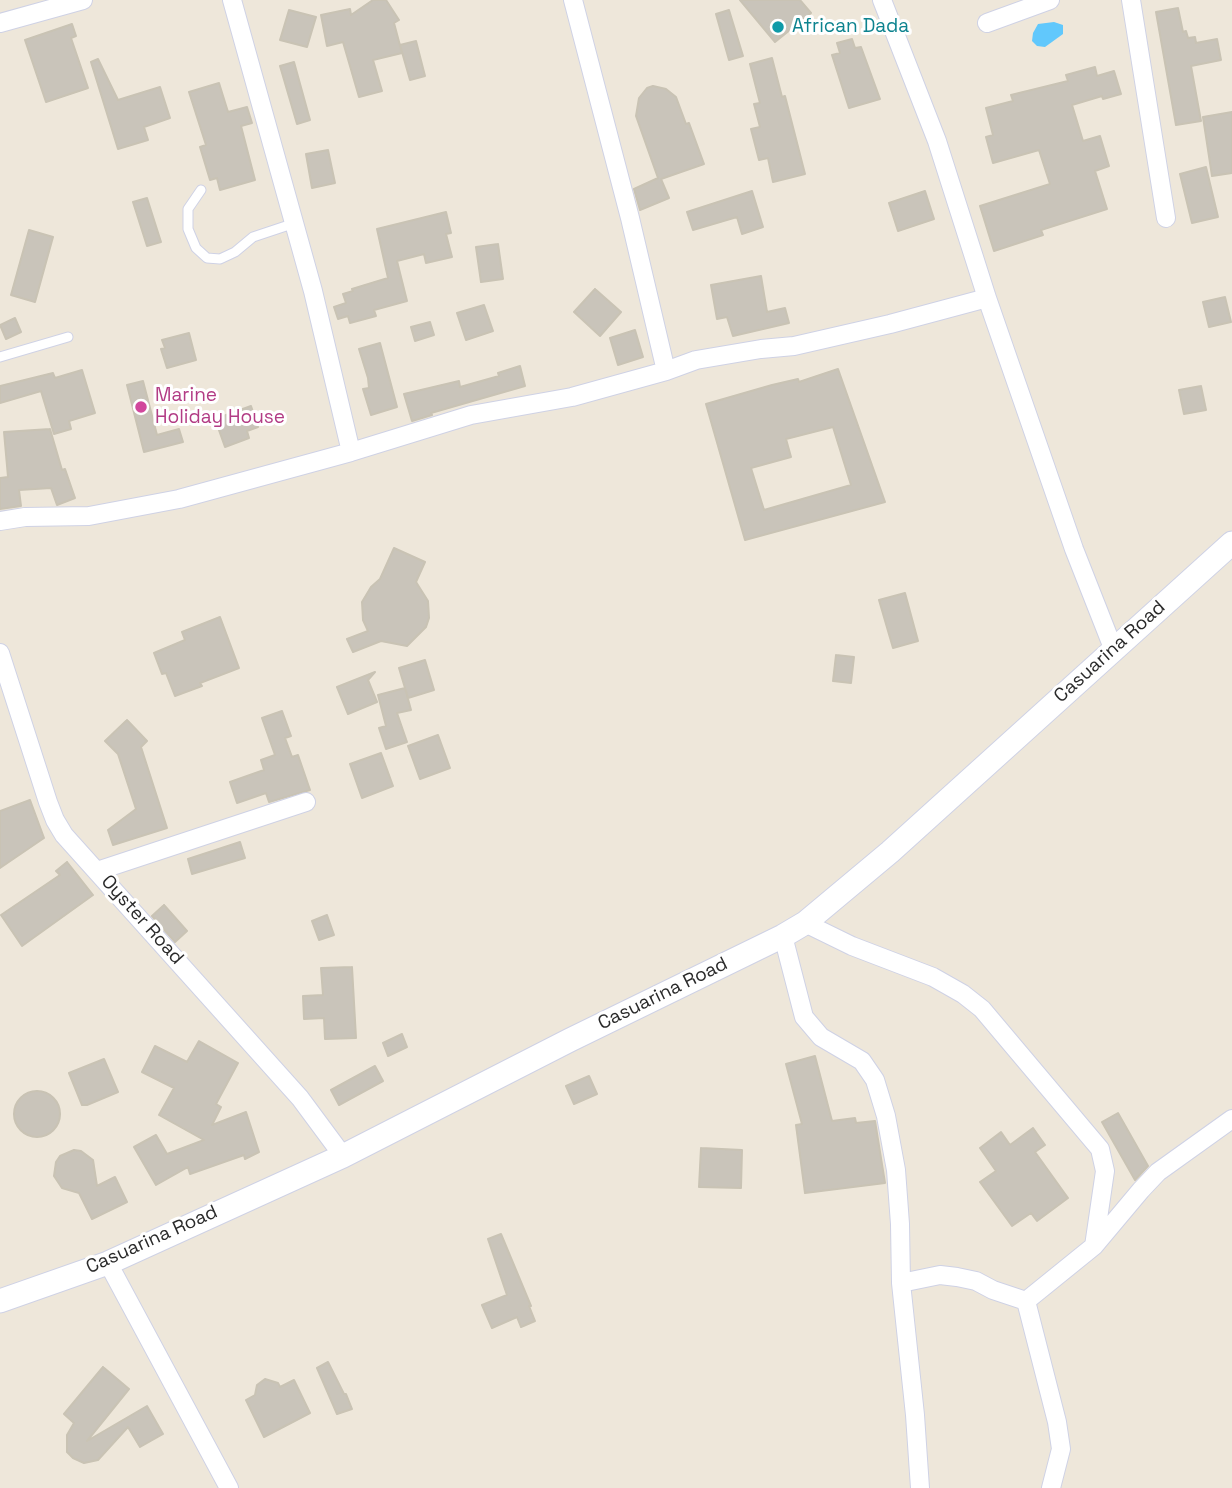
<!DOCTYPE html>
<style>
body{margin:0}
canvas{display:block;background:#eee7da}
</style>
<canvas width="1232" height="1488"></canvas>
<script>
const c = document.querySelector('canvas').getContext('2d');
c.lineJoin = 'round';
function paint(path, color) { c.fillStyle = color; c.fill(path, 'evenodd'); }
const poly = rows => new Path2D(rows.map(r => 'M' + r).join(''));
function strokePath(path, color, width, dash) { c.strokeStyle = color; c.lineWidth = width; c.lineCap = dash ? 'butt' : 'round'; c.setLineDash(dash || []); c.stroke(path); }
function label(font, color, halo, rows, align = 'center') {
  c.font = font + ' "Space Grotesk",sans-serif'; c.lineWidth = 6; c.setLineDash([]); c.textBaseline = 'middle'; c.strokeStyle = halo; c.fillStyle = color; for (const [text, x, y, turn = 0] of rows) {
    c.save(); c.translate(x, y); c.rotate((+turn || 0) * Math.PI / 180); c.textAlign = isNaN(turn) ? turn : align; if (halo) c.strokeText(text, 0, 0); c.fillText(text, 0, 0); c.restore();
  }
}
paint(poly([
 [1054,22,1063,25,1063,34,1045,47,1037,46,1032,41,1033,33,1038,24]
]), '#61c8fc');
const building = poly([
 [373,0,386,0,399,20,394,23,402,53,373,60,382,91,359,97,343,42,327,46,321,15,350,9,351,15,373,0],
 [740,0,800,0,811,13,775,42,740,0],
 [1178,8,1183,32,1186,31,1188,38,1195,37,1196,43,1217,39,1221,60,1191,66,1201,121,1176,125,1156,12,1178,8],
 [289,10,316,17,307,47,280,40,289,10],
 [729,10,743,56,729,60,716,14,729,10],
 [72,24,76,36,71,38,88,88,46,102,25,40,72,24],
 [852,39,855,48,861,47,880,99,849,108,832,55,840,53,837,43,852,39],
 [416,41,425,76,410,80,400,45,416,41],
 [772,58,782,97,785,96,805,174,773,182,768,158,759,160,751,129,760,127,754,104,760,103,750,64,772,58],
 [98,59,118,100,160,87,170,118,144,127,148,140,118,149,91,62,98,59],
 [294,62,310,120,297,124,280,66,294,62],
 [1095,67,1097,76,1114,71,1121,94,1103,99,1102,96,1072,105,1083,141,1100,136,1109,166,1095,171,1107,209,1041,230,1043,235,994,251,980,206,1050,184,1039,150,993,163,986,137,993,135,986,108,1013,101,1011,95,1068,81,1066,75,1095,67],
 [219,83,228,112,247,107,252,123,241,126,255,180,220,190,217,178,210,180,200,147,206,145,189,92,219,83],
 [653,86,666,89,676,97,686,124,689,123,704,164,661,179,669,198,640,210,634,189,658,178,636,116,639,98,647,88,653,86],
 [1232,112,1232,173,1212,176,1203,117,1232,112],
 [328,150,335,183,312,188,306,154,328,150],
 [1206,167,1218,217,1192,223,1180,174,1206,167],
 [752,191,763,227,742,234,737,217,693,230,687,212,752,191],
 [925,191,934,219,898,231,889,203,925,191],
 [147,198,161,242,147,246,133,202,147,198],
 [446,212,451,233,446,234,452,257,426,263,424,254,397,261,407,301,374,310,376,316,350,323,348,316,338,319,334,307,346,303,343,294,353,291,352,289,388,278,377,229,446,212],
 [29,230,53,237,35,302,11,295,29,230],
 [498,244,503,279,481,282,476,247,498,244],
 [761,276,767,312,785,308,789,323,733,336,727,317,717,319,711,285,761,276],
 [595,289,621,312,600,336,574,312,595,289],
 [1225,297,1231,322,1209,327,1203,302,1225,297],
 [484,305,493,331,466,340,457,313,484,305],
 [15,318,21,332,6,339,0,325,15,318],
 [430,322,434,335,415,341,411,327,430,322],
 [635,330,643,357,618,365,610,338,635,330],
 [189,333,196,360,167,368,161,349,165,348,162,340,189,333],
 [380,343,397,407,371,415,363,389,369,388,368,378,359,349,380,343],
 [520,366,525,386,431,413,432,415,412,421,404,394,459,381,460,387,499,376,498,373,520,366],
 [838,369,885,502,745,540,706,404,772,385,798,379,799,382,838,369],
 [833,427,851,485,764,510,751,468,791,457,786,439,833,427],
 [82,370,95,413,69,421,71,429,54,434,41,391,0,403,0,386,53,373,55,378,82,370],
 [143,381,157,435,179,429,183,442,144,452,127,385,143,381],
 [1201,386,1206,410,1184,414,1179,390,1201,386],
 [251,406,258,427,247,431,249,438,225,447,215,419,251,406],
 [50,429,62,470,65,469,75,498,57,505,51,488,19,490,21,506,0,509,0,478,8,477,4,432,50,429],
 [394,548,425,562,416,582,428,601,429,618,426,627,407,646,381,641,353,652,347,639,368,631,363,620,362,602,371,587,380,579,394,548],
 [905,593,918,641,893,648,879,600,905,593],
 [220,617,239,668,200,683,202,686,175,696,166,673,162,674,154,653,185,640,182,632,220,617],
 [836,655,854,657,851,683,833,681,836,655],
 [425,660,434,690,408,698,399,668,425,660],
 [375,672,368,680,377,702,348,714,337,687,375,672],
 [405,688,411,710,397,713,407,742,386,749,379,728,386,726,378,695,405,688],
 [282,711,291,736,285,738,292,757,298,755,310,790,269,802,266,793,237,803,230,782,264,770,261,760,275,755,262,718,282,711],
 [127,720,147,741,141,747,167,828,113,845,108,830,136,809,118,754,105,741,127,720],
 [438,735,450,768,420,779,408,746,438,735],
 [381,753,393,786,362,798,350,764,381,753],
 [30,800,44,838,0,868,0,811,30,800],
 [240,842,245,858,192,874,188,859,240,842],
 [67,862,93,895,22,946,1,915,60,875,56,871,67,862],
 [164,905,187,931,175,942,152,916,164,905],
 [327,915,334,935,319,940,312,921,327,915],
 [352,967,356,1038,325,1039,324,1018,304,1019,303,996,323,995,321,968,352,967],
 [402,1034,407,1047,388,1056,383,1043,402,1034],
 [199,1041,238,1063,216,1104,221,1107,212,1125,246,1112,259,1152,245,1159,244,1155,190,1174,188,1167,156,1185,134,1147,156,1135,167,1154,204,1140,159,1115,174,1088,142,1072,155,1046,187,1062,199,1041],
 [815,1056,832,1121,855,1118,856,1123,875,1121,885,1183,805,1193,796,1125,802,1124,786,1064,815,1056],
 [104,1059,118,1092,87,1105,82,1105,69,1073,104,1059],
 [375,1066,383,1081,339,1105,331,1090,375,1066],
 [589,1076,597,1094,574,1104,566,1086,589,1076],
 '14 1114a23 23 0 1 1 46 0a23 23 0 1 1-46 0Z',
 [1118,1113,1148,1166,1135,1180,1102,1122,1118,1113],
 [1033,1128,1045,1145,1035,1152,1068,1198,1037,1221,1031,1213,1012,1226,980,1182,996,1171,980,1148,1001,1132,1010,1145,1033,1128],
 [701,1148,742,1150,741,1188,699,1187,701,1148],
 [74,1150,81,1151,93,1160,97,1186,115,1177,127,1202,92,1219,79,1193,62,1188,54,1176,56,1162,60,1156,74,1150],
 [501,1234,531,1306,529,1306,535,1321,521,1327,517,1317,492,1328,482,1305,507,1295,488,1239,501,1234],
 [328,1362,344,1394,346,1394,352,1409,337,1414,317,1368,328,1362],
 [103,1367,129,1389,87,1441,147,1406,163,1434,140,1447,128,1427,98,1460,84,1463,73,1458,67,1452,67,1435,74,1423,64,1414,103,1367],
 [265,1379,278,1383,280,1387,294,1380,310,1413,264,1437,246,1400,255,1395,257,1385,265,1379]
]);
paint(building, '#c9c4ba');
strokePath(building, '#c9c3b4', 2);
const service = poly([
 [201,190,188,209,188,229,196,248,207,258,220,259,235,252,253,237,295,223],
 [0,357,68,337]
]);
const minor = poly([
 [232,0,313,291,351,452],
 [573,0,630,218,666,371],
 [1131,0,1166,218],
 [0,23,83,0],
 [987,23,1050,0],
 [987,298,1074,549,1113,648],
 [0,521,25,517,89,516,179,499,351,452,471,415,572,397,666,371,696,360,761,349,794,346,890,324,987,298,937,141,882,0],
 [0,653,48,802,55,820,64,835,300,1098,343,1156],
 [97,871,306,802],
 [805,923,852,946,933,977,963,994,982,1009,1100,1149,1105,1171,1094,1246],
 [783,936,804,1017,821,1037,862,1061,875,1080,886,1116,896,1170,900,1224,901,1283],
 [108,1263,229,1488],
 [1026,1301,1057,1422,1061,1449,1051,1488],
 [920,1488,915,1415,901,1283,940,1275,957,1277,976,1281,993,1290,1026,1301,1094,1246,1141,1190,1158,1172,1232,1119]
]);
const tertiary = poly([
 [0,1301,108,1263,343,1156,570,1040,783,936,805,923,890,852,1232,543]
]);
strokePath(service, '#cfd2e5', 11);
strokePath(minor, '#cfd2e5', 20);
strokePath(tertiary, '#cfd2e5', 25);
strokePath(service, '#fff', 9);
strokePath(minor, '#fff', 18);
strokePath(tertiary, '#fff', 23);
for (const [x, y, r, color] of [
 [778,27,7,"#0f9aa8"],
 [141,407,7,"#d1479c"]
]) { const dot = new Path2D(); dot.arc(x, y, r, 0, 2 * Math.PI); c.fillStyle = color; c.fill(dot); strokePath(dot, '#fff', 2.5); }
label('19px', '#0d838f', '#fff', [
 ["African Dada",792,27]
], 'left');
label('19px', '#b23c85', '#fff', [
 ["Marine",155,396],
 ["Holiday House",155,418]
], 'left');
label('19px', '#2a2a2a', '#fff', [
 ["Casuarina Road",1110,652,-42],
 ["Oyster Road",142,920,48],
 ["Casuarina Road",663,994,-26],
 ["Casuarina Road",152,1240,-24]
]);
</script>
